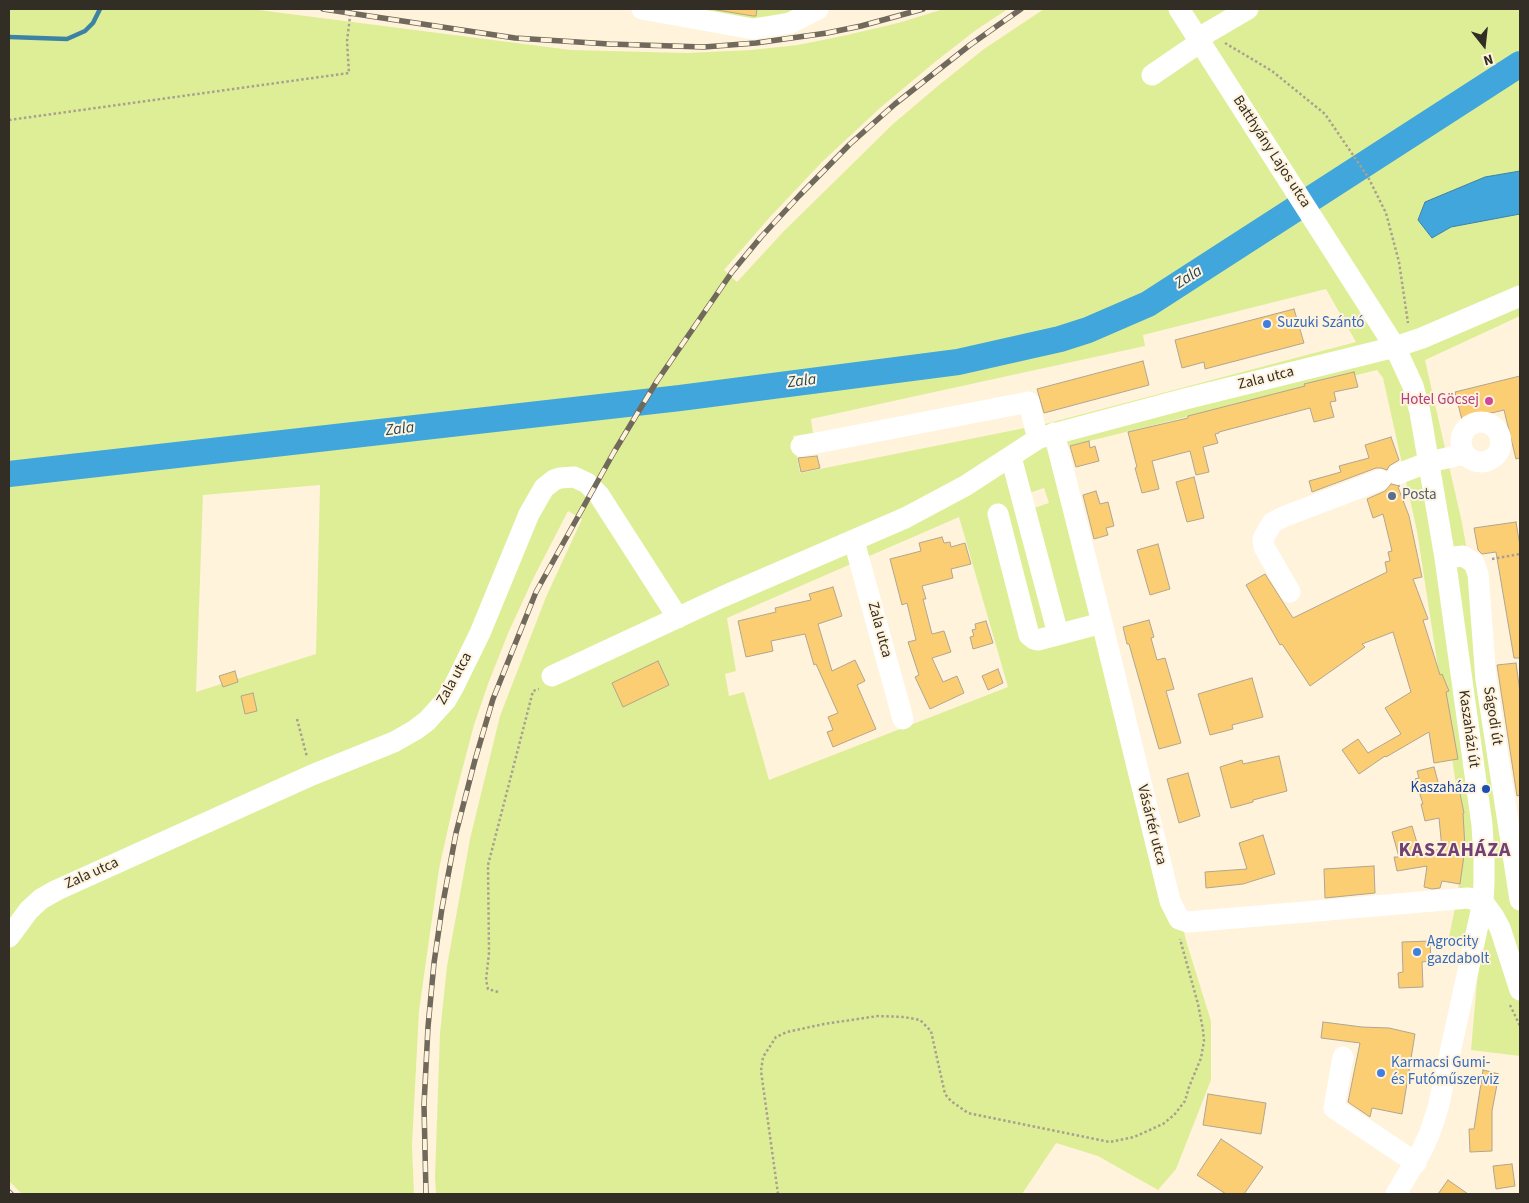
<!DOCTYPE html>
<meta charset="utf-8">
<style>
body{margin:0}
#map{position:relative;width:1529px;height:1203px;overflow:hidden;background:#fff3dc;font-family:"Source Sans 3",sans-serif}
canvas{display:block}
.frame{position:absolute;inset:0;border:10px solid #332e25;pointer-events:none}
.north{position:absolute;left:1459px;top:20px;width:50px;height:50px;-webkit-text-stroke:4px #fff3dc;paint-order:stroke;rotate:164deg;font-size:14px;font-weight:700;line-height:20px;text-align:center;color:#332e25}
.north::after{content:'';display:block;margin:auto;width:18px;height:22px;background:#332e25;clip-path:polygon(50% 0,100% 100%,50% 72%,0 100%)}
</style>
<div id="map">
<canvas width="1529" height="1203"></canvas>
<div class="frame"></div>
<div class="north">N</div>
</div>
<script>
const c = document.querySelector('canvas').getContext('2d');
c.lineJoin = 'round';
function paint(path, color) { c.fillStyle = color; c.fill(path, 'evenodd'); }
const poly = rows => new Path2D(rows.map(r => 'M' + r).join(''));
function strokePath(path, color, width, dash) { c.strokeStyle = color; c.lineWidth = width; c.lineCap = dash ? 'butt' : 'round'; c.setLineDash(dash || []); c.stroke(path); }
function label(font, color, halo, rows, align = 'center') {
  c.font = font + ' "Source Sans 3",sans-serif'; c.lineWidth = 4; c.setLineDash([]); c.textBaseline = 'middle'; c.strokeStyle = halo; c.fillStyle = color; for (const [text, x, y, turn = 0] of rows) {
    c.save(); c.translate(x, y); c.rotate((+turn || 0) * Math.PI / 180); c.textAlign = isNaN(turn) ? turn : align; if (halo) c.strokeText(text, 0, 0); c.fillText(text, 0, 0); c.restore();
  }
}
paint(poly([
 [9,9,251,9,571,50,687,53,751,50,798,45,847,35,898,23,944,9,1008,9,976,30,935,62,880,108,822,162,769,218,724,270,737,282,783,232,893,124,939,85,984,49,1044,9,1520,9,1520,171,1485,177,1425,202,1418,220,1432,238,1451,227,1520,214,1520,316,1425,360,1462,523,1485,650,1520,868,1520,1056,1471,1050,1480,947,1449,937,1458,893,1461,858,1461,817,1417,531,1383,378,1377,370,1061,448,1187,944,1211,1021,1211,1080,1176,1169,1158,1190,1098,1156,1056,1143,1022,1194,436,1194,435,1177,440,1033,447,966,470,839,500,716,546,597,582,519,568,511,533,579,509,631,488,684,474,725,455,797,439,869,419,1011,412,1145,414,1194,22,1194,9,1181],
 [1326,289,1356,342,1045,424,800,473,793,436,813,433,811,419,1145,346,1143,335],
 [320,485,316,654,196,692,203,495],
 [1044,488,1049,503,1034,508,1029,493],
 [959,517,1008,687,769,780,744,692,729,696,725,674,736,671,727,618],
 [643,9,806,9,754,25]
]), '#deee97');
const water = poly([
 [1520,171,1520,214,1451,227,1432,238,1418,220,1425,202,1485,177,1520,171]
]);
paint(water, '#40a6db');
strokePath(water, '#3c82a4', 1);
strokePath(poly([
 [9,37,67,39,85,31,93,23,100,9]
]), '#3c82a4', 4.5);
strokePath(poly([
 [9,474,680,398,958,362,1060,339,1088,330,1148,304,1520,64]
]), '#40a6db', 26);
const building = poly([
 [711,9,757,9,756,16,753,16,711,9],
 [1294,309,1304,343,1205,369,1204,362,1182,368,1175,340,1294,309],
 [1143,361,1149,385,1044,413,1037,389,1143,361],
 [1354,372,1358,387,1334,392,1336,401,1330,402,1334,417,1314,422,1310,408,1219,432,1219,433,1215,434,1218,443,1203,447,1209,472,1196,475,1190,451,1152,461,1159,489,1142,493,1135,468,1137,467,1128,432,1188,418,1188,416,1305,386,1304,384,1354,372],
 [1520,376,1520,458,1516,459,1504,410,1462,420,1455,392,1520,376],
 [1391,437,1399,460,1389,466,1387,470,1381,468,1376,468,1312,492,1309,481,1341,472,1339,466,1369,458,1365,445,1391,437],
 [1089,441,1090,448,1095,446,1099,461,1076,467,1070,446,1089,441],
 [817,456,820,468,801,472,798,458,817,456],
 [1194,477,1204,518,1187,522,1176,482,1194,477],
 [1391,484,1400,486,1398,487,1409,516,1422,577,1413,579,1428,619,1423,620,1440,675,1442,674,1449,691,1446,692,1458,759,1434,763,1429,732,1386,757,1385,756,1359,774,1342,750,1358,739,1368,753,1401,734,1385,708,1411,692,1393,632,1362,644,1365,647,1310,686,1282,644,1280,645,1246,585,1265,574,1293,618,1387,572,1385,562,1390,561,1388,552,1392,551,1383,514,1373,518,1367,499,1385,491,1391,484],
 [1096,491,1100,504,1108,502,1114,526,1106,528,1108,535,1094,539,1083,495,1096,491],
 [1516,522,1520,546,1520,658,1514,658,1496,552,1482,554,1478,550,1474,528,1516,522],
 [942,537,944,543,950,542,951,547,965,543,971,564,951,569,953,578,922,586,926,599,923,599,932,634,944,631,951,652,932,658,943,682,957,676,964,693,930,709,915,677,919,675,908,642,916,640,907,603,902,605,890,559,921,551,919,543,942,537],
 [1158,544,1170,589,1150,595,1137,550,1158,544],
 [833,587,842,616,818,624,832,671,855,660,865,681,857,685,876,729,833,747,827,732,833,730,828,717,838,713,816,664,814,665,805,634,771,641,773,651,746,657,738,621,776,612,775,608,811,600,809,594,833,587],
 [1149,620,1154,637,1151,638,1157,660,1165,658,1174,689,1166,691,1181,743,1159,749,1129,644,1127,644,1123,627,1149,620],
 [986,621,993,643,973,649,970,637,974,636,972,630,976,629,975,624,986,621],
 [658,661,669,685,623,707,612,683,658,661],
 [1516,663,1520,692,1520,795,1517,796,1497,665,1516,663],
 [998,669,1003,683,988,690,982,676,998,669],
 [235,671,238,682,223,687,219,676,235,671],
 [1252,678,1263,717,1232,725,1233,729,1210,735,1198,694,1252,678],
 [253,693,257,711,245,714,241,696,253,693],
 [1279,756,1287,791,1253,800,1253,802,1231,808,1220,767,1242,760,1243,764,1279,756],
 [1434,767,1441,793,1459,789,1464,813,1463,813,1465,848,1460,884,1442,881,1440,888,1432,889,1424,887,1427,866,1397,871,1394,857,1399,857,1392,832,1412,826,1420,853,1442,849,1439,818,1425,821,1421,804,1423,804,1415,779,1419,778,1417,771,1434,767],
 [1188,773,1200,816,1179,823,1167,779,1188,773],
 [1263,835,1275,874,1243,884,1206,888,1205,872,1247,869,1239,843,1263,835],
 [1374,866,1375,893,1325,898,1324,869,1374,866],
 [1430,941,1431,961,1422,962,1423,987,1399,988,1398,973,1403,972,1402,942,1430,941],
 [1323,1022,1362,1027,1389,1028,1415,1034,1402,1114,1372,1108,1370,1117,1348,1102,1360,1043,1321,1038,1323,1022],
 [1483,1070,1499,1074,1492,1111,1492,1151,1470,1152,1469,1129,1474,1129,1483,1070],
 [1208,1094,1266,1103,1261,1134,1203,1125,1208,1094],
 [1221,1139,1263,1167,1244,1194,1226,1194,1197,1175,1221,1139],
 [1512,1164,1515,1186,1496,1189,1493,1166,1512,1164],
 [1448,1180,1468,1194,1438,1194,1448,1180]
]);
paint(building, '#fbce73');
strokePath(building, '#b1a590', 1);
strokePath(poly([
 [1225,43,1272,71,1325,114,1368,177,1386,213,1399,262,1408,323],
 [9,120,349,73,347,41,351,9],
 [1492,559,1520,554],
 [297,719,307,757],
 [498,992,488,989,486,980,489,953,488,865,533,691,539,689],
 [1510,1005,1520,1026],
 [778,1194,761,1071,763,1057,776,1037,787,1032,824,1024,878,1016,904,1017,920,1020,931,1031,945,1094,951,1101,968,1113,1110,1142,1134,1137,1163,1124,1174,1115,1185,1101,1189,1087,1201,1058,1204,1041,1203,1030,1198,1004,1180,939]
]), '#a9a08f', 2.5, [2.5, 2.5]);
strokePath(poly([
 [642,9,753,29,790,23,818,9],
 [1179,9,1395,347,1413,386,1420,412,1445,558,1482,825,1484,858,1484,882,1483,902,1438,1108,1429,1135,1422,1150,1396,1194],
 [1152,75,1193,47,1207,33,1248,9],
 '1461 442a20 20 0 1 1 40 0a20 20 0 1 1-40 0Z',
 [1054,433,1102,623,1170,901,1179,919,1188,922,1468,898,1483,902],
 [801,446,1029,402,1035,428,1039,438],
 [1011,457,1058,634],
 [1398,474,1429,462,1465,454],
 [998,514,1029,635,1034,639,1038,640,1102,623],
 [854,541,903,719],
 [1445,558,1463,556,1474,563,1478,574,1486,680,1520,900],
 [1290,592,1264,547,1263,539,1272,523,1283,517,1380,480],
 [552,676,722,597,905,518,965,486,1039,438,1185,399,1395,347,1422,338,1520,296],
 [1483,902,1494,917,1500,928,1520,990],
 [9,937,29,910,41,899,57,890,312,775,394,742,415,730,427,721,446,700,454,686,480,633,529,514,544,488,554,480,560,478,574,477,587,483,599,495,678,618],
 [1343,1057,1334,1108,1416,1163]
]), '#fff', 21);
const rail = poly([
 [323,9,515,38,609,44,704,47,756,43,827,33,861,26,923,9],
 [9,1192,11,1194],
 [426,1194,424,1105,428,1027,434,963,442,908,456,833,475,760,493,699,536,592,614,452,657,381,732,272,761,237,799,196,850,144,895,104,970,45,1021,9]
]);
strokePath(rail, '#70695c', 5.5);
strokePath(rail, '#fff3dc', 4, [11]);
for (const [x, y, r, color] of [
 [1267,324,5,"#3f7fe0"],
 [1489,401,5,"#d1479c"],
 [1392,496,5,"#5c6f8a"],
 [1486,789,5,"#1a4fb4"],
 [1417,952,5,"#3f7fe0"],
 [1381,1073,5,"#3f7fe0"]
]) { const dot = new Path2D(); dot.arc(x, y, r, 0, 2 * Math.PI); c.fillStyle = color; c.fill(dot); strokePath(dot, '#fff3dc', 2); }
label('15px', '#332e25', '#fff3dc', [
 ["Batthyány Lajos utca",1271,152,57],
 ["Zala utca",1266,379,-14],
 ["Zala utca",879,630,75],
 ["Zala utca",455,679,-61],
 ["Ságodi út",1492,716,81],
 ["Kaszaházi út",1468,729,82],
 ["Vásártér utca",1151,825,76],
 ["Zala utca",92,874,-24]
]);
label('15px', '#366cbe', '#fff3dc', [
 ["Suzuki Szántó",1277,324],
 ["Agrocity",1427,943],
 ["gazdabolt",1427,960],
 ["Karmacsi Gumi-",1391,1064],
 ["és Futóműszerviz",1391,1081]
], 'left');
label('15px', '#b23c85', '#fff3dc', [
 ["Hotel Göcsej",1479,401]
], 'right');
label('15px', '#4e5e75', '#fff3dc', [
 ["Posta",1402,496]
], 'left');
label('15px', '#164399', '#fff3dc', [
 ["Kaszaháza",1476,789]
], 'right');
label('italic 16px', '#1f485f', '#fff3dc', [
 ["Zala",1189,278,-33],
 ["Zala",802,382,-7],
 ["Zala",400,430,-7]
]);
c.letterSpacing = '1px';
label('bold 20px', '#714175', '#fff3dc', [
 ["KASZAHÁZA",1455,852]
]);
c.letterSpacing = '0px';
</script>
